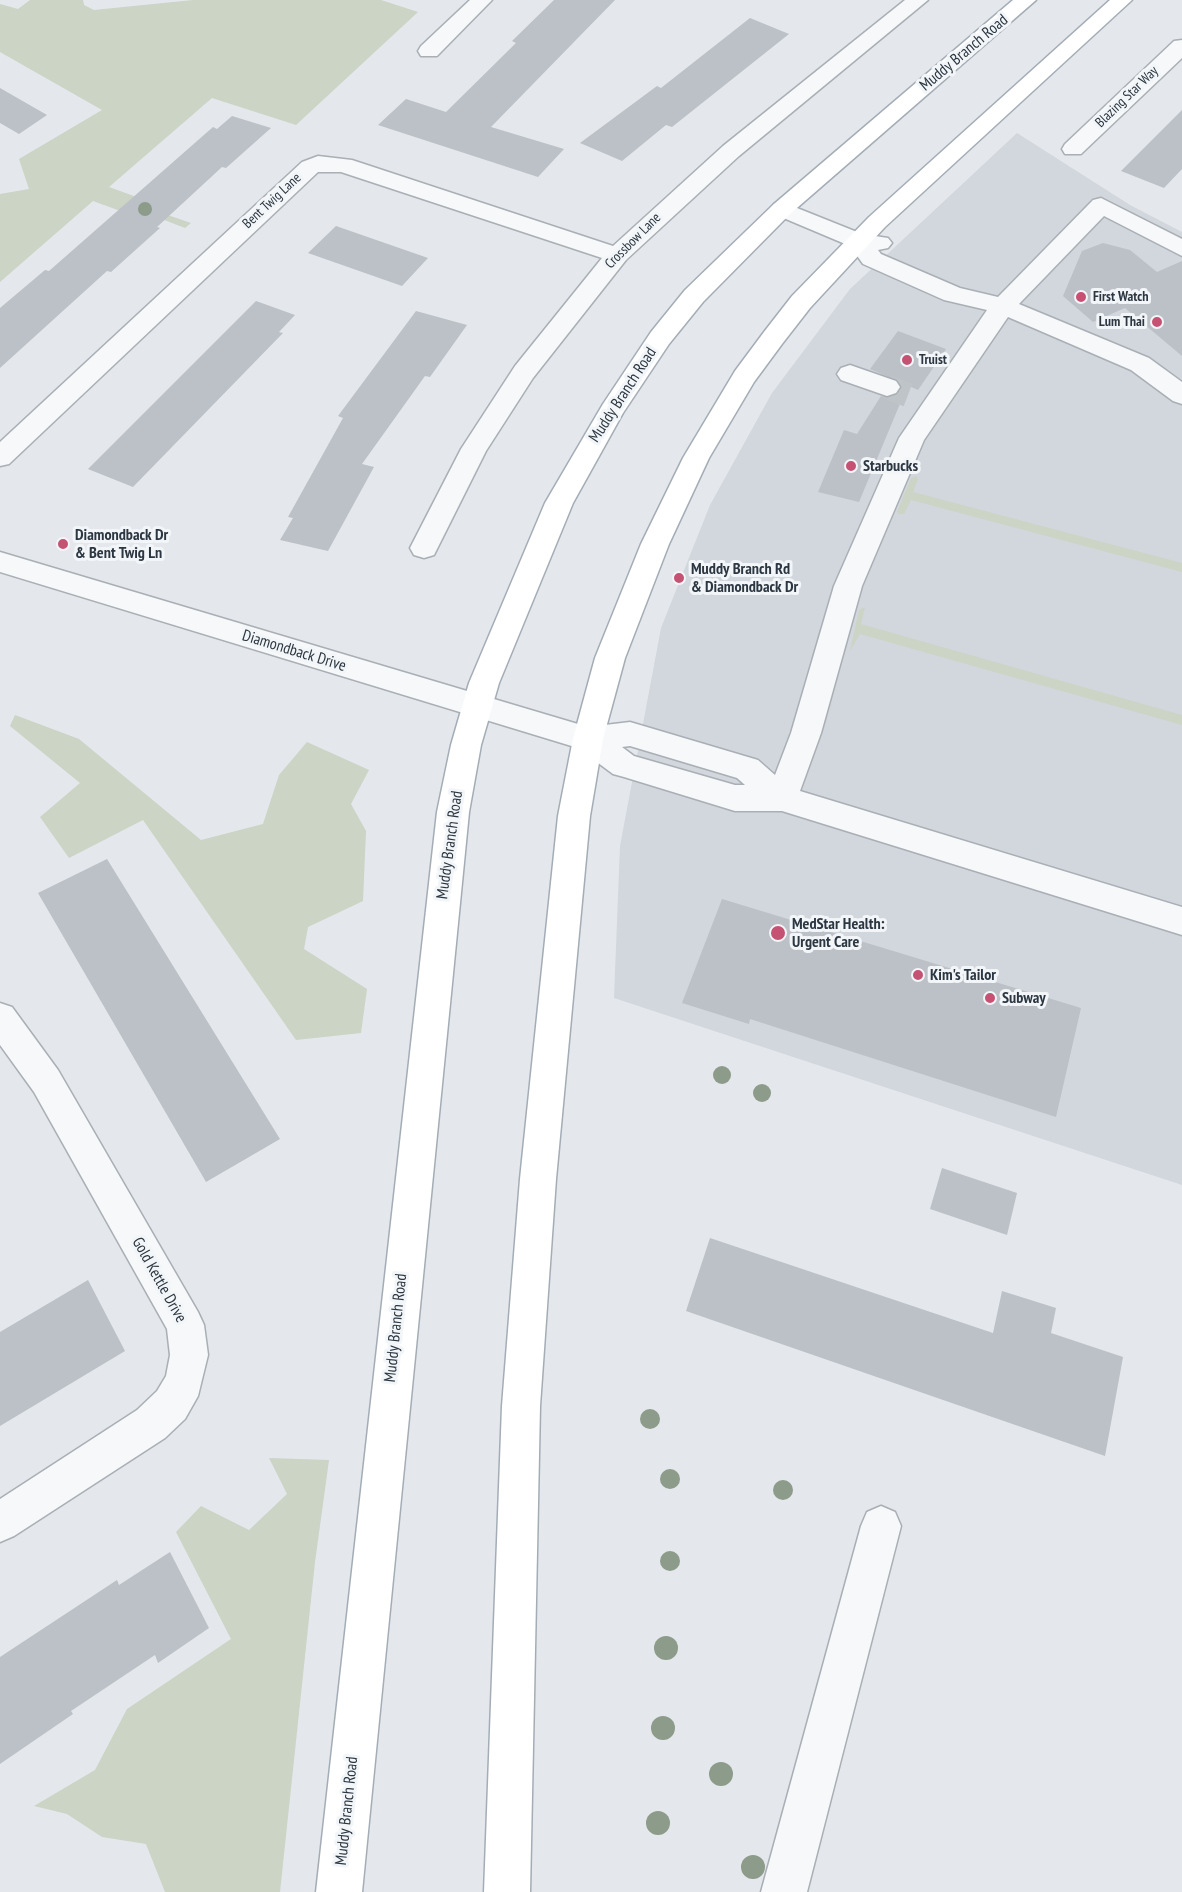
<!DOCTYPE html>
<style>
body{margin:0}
canvas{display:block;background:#e4e7eb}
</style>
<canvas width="1182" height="1892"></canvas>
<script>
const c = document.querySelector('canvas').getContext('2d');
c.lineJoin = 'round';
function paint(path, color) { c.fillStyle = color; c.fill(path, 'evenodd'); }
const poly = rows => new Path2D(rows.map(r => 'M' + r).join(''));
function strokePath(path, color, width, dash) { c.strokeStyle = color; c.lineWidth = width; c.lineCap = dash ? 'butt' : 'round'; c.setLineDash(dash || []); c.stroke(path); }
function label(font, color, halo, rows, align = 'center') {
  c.font = font + ' "PT Sans Narrow",sans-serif'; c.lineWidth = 6; c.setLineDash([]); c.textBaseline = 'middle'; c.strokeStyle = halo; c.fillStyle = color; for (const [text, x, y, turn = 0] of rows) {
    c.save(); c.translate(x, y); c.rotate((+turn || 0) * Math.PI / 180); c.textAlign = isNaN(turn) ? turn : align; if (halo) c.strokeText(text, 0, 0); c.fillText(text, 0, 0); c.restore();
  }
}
paint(poly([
 [1017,133,1130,205,1182,232,1182,1185,614,998,620,846,661,628,710,505,772,393,850,289]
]), '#d2d7dd');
paint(poly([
 [30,0,83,0,84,5,94,10,193,0,381,0,418,12,296,125,212,98,109,187,164,207,159,212,191,223,185,228,154,216,148,221,93,201,0,282,0,194,29,189,19,159,102,110,0,52,0,4,18,9],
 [916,476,918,479,913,492,1182,563,1182,572,911,500,904,514,899,514,897,512,911,478],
 [865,607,861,624,1182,715,1182,725,860,634,850,651,859,610],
 [15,715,79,739,201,840,263,824,279,775,307,742,369,770,351,804,366,831,363,901,308,927,304,949,367,989,361,1033,296,1040,143,820,69,858,40,817,80,783,10,726],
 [269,1458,329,1460,315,1562,280,1892,165,1892,146,1844,102,1837,67,1814,34,1806,95,1770,127,1709,231,1639,176,1532,201,1506,249,1530,287,1494]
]), '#cbd4c5');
paint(poly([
 [554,0,615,0,491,127,564,149,538,177,378,125,406,99,446,112,516,43,512,41],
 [750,18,789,34,672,127,666,125,622,161,580,143,657,86,661,88],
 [0,88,47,115,19,134,0,123],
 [1182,110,1182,169,1164,188,1121,171],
 [232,116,271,128,226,168,222,167,157,227,160,228,111,272,107,271,0,368,0,308,45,270,49,271,213,127,217,129],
 [336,226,428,258,402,286,308,253],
 [1103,243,1130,250,1157,272,1182,261,1182,356,1125,308,1093,322,1063,296,1082,251],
 [256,301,295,315,279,332,283,333,133,487,88,469],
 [416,311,467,325,430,377,425,376,362,464,374,467,328,551,280,540,293,518,288,517,343,418,338,416],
 [898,331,946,349,918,390,870,369],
 [900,383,907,387,859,502,818,492,844,430,857,434,881,396,888,398,897,395,902,388],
 [107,859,280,1139,206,1182,38,893],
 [722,899,1081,1008,1056,1117,750,1019,749,1024,682,1003],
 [942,1168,1017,1193,1007,1235,930,1209],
 [710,1238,993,1333,1002,1291,1056,1308,1051,1333,1123,1357,1105,1456,686,1311],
 [88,1280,125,1351,0,1426,0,1332],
 [170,1552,209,1628,158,1663,155,1655,71,1711,73,1714,0,1764,0,1657,117,1580,119,1585]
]), '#bbc1c7');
strokePath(poly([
 [887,387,908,395]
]), '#bfc4c9', 24, [24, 12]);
const minor = poly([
 [470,0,492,0,437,56,421,56,418,51,421,46,470,0],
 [905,0,928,0,739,156,626,260,533,378,486,451,434,555,424,558,414,555,410,548,461,449,515,366,602,258,341,172,318,172,9,464,0,466,0,442,302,162,318,156,352,160,613,246,723,146,905,0],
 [1182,40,1182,58,1081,154,1065,154,1062,149,1065,144,1174,41,1182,40],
 [1101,198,1182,239,1182,256,1104,216,1019,304,1149,358,1182,382,1182,404,1173,401,1131,370,1008,317,924,440,862,586,821,733,800,791,1182,907,1182,935,782,811,735,811,624,777,613,774,578,748,0,572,0,552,588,727,630,722,758,760,775,775,791,733,834,586,899,438,987,310,944,300,863,264,850,246,774,214,770,209,774,204,782,202,862,234,888,238,892,243,888,248,878,250,881,254,960,288,998,297,1093,200,1101,198],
 [630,746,737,778,745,785,735,785,634,756,622,747,630,746],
 [850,365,896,381,900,387,896,393,887,396,841,380,837,374,841,368,850,365],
 [0,1003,12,1007,58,1070,198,1312,204,1325,208,1355,198,1396,185,1419,165,1438,14,1536,0,1542,0,1499,137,1410,157,1391,166,1376,170,1355,167,1329,34,1092,0,1045,0,1003],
 [881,1506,895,1512,901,1526,807,1892,761,1892,861,1526,867,1512,881,1506]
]);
const major = poly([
 [1013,0,1036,0,790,214,703,302,669,344,623,413,573,503,499,683,481,745,469,812,362,1892,316,1892,437,812,451,745,469,683,545,503,603,404,651,332,685,290,774,204,1013,0],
 [1110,0,1132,0,885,227,810,308,782,344,754,382,709,458,669,544,625,658,603,739,590,816,556,1179,540,1406,530,1892,484,1892,502,1406,520,1179,558,816,573,739,595,658,641,544,683,458,735,371,764,332,792,296,869,217,1110,0]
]);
strokePath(minor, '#a9afb5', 3);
strokePath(major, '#a4adb6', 3);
paint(minor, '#f6f8f9');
paint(major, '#fff');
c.fillStyle = '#8d9b8a';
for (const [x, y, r] of [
 [145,209,7],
 [722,1075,9],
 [762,1093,9],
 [650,1419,10],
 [670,1479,10],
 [783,1490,10],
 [670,1561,10],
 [666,1648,12],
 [663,1728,12],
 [721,1774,12],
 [658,1823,12],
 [753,1867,12]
]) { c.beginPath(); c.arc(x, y, r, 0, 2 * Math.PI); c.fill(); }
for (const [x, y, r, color] of [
 [1081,297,6,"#c65273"],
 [1157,322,6,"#c65273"],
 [907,360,6,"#c65273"],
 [851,466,6,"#c65273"],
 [63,544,6,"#c65273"],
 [679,578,6,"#c65273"],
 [778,933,8,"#c65273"],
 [918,975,6,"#c65273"],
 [990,998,6,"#c65273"]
]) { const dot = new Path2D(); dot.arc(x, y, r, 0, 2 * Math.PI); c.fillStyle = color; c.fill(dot); strokePath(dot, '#f3f6f8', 2); }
label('14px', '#2c3742', '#f3f6f8', [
 ["Blazing Star Way",1127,97,-44],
 ["Bent Twig Lane",272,201,-43],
 ["Crossbow Lane",633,241,-45]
]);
label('bold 14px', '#2c3742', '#f3f6f8', [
 ["First Watch",1093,297],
 ["Lum Thai",1145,322,"right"],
 ["Truist",919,360]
], 'left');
label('16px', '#2c3742', '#f3f6f8', [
 ["Muddy Branch Road",964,53,-40],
 ["Muddy Branch Road",623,395,-57],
 ["Diamondback Drive",294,651,17],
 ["Muddy Branch Road",450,845,-82],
 ["Gold Kettle Drive",159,1280,61],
 ["Muddy Branch Road",396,1328,-84],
 ["Muddy Branch Road",347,1811,-84]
]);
label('bold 16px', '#2c3742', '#f3f6f8', [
 ["Starbucks",863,466],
 ["Diamondback Dr",75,535],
 ["& Bent Twig Ln",75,553],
 ["Muddy Branch Rd",691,569],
 ["& Diamondback Dr",691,587],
 ["MedStar Health:",792,924],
 ["Urgent Care",792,942],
 ["Kim's Tailor",930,975],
 ["Subway",1002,998]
], 'left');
</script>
